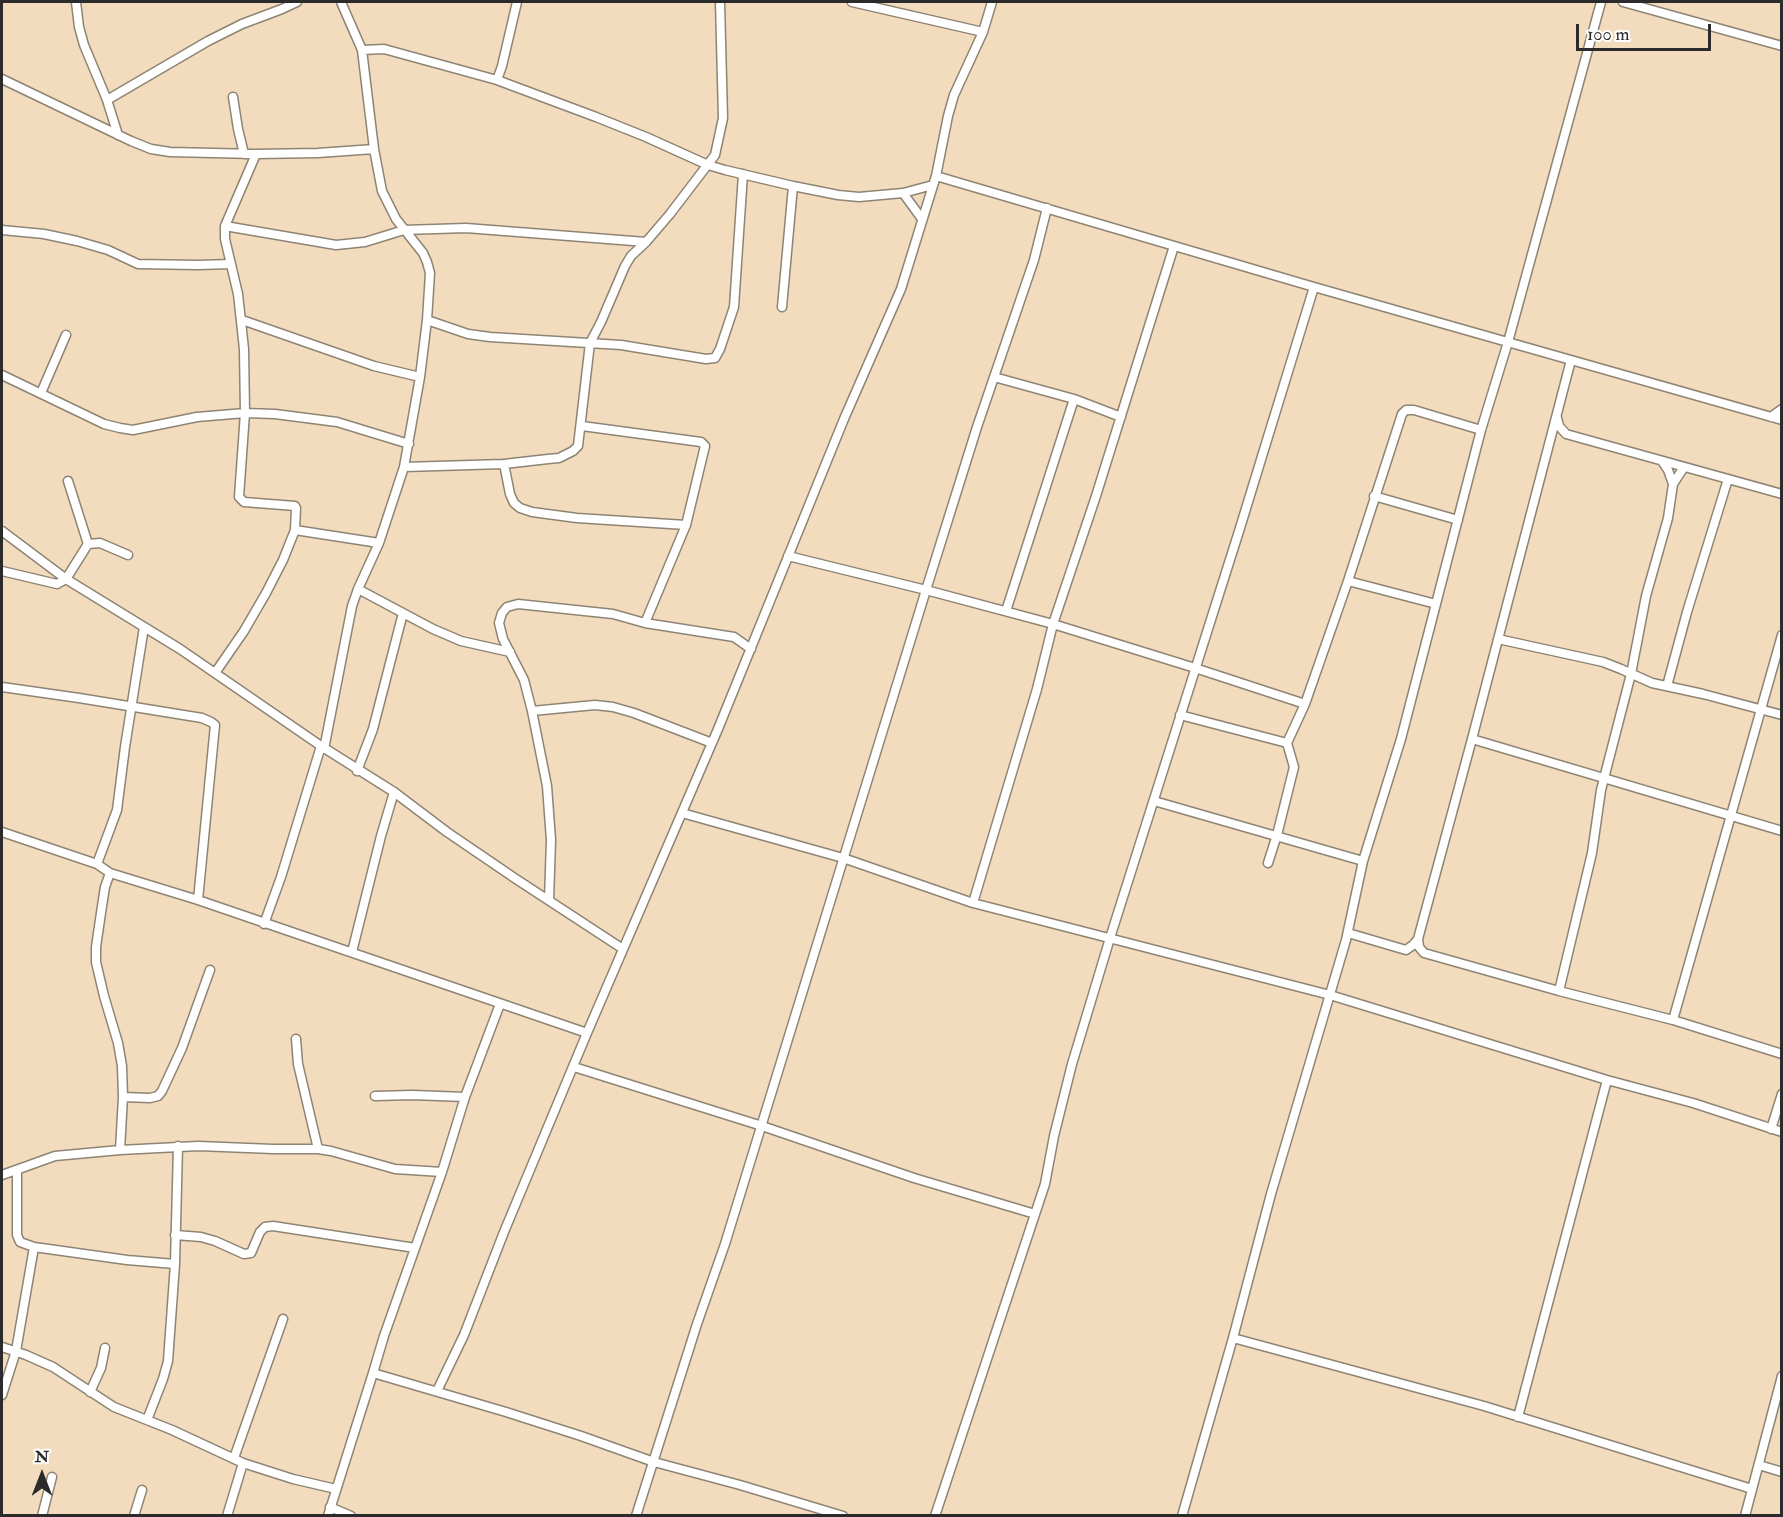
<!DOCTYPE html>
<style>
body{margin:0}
#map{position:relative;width:1783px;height:1517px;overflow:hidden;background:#f2dcbd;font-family:"IM FELL Double Pica",serif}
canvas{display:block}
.frame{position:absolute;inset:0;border:3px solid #2b2b2b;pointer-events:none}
.north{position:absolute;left:12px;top:1445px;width:60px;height:60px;-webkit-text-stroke:4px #fff;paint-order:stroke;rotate:0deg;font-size:16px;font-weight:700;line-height:24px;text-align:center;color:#2b2b2b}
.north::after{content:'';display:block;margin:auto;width:21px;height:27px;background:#2b2b2b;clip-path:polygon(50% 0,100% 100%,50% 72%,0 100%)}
.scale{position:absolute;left:1576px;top:24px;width:135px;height:27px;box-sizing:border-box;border:3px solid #2b2b2b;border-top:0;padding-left:8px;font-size:18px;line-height:21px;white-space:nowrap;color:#2b2b2b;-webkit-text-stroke:4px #fff;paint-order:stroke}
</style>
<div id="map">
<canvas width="1783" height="1517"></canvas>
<div class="frame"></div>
<div class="north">N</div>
<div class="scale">100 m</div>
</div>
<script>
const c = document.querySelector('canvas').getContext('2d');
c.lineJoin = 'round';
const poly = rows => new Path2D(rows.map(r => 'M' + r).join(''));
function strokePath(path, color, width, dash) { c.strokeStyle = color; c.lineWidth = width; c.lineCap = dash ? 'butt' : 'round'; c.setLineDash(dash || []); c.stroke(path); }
const street = poly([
 [76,2,79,27,84,45,107,100,118,135],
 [852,2,983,32],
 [1623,2,1782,46],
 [362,50,384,49,497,80,596,117,646,137,708,165,725,170,793,186,838,195,859,197,903,193,933,185],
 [2,79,131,141,151,149,170,152,256,154,318,153,374,149],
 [497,80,502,66,517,2],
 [233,97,238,129,244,154],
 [107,100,208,41,242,24,282,9,297,2],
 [936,176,1314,287,1782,420],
 [903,193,922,219],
 [225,226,336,245,365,242,404,230,466,228,646,242],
 [2,230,44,234,77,241,108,250,138,264,198,265,231,264],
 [782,307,793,186],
 [242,320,374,366,420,377],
 [427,320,468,334,490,337,621,345,706,359,715,358,720,349,734,307,743,174],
 [2,375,104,424,120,428,133,430,197,417,245,413,275,414,337,422,409,444],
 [994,377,1074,399,1121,417],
 [41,393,66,335],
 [1771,417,1782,409],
 [1557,418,1559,426,1566,434,1782,494],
 [582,426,701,442,705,446,686,525,645,623],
 [1662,461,1668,470,1673,484],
 [504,464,510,494,514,503,520,508,532,512,577,518,686,525],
 [404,467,504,464,548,459,559,458,573,451,578,446,590,343,601,322,625,266,631,256,646,242,670,214,715,155,723,118,720,2],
 [1374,496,1458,520],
 [295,530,379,543],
 [2,531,66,579,180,649,321,746,394,792,447,832,516,879,623,949],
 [88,544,100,543,128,555],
 [788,556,926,590,1053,624,1195,668,1305,704],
 [2,571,57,584,66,579,88,544,68,481],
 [1348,581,1436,604],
 [358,589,433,629,461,641,510,652],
 [1006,611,1074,399],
 [1498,639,1603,662,1621,669,1652,683,1703,694,1782,715],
 [215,673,244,631,266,593,283,560,295,530,296,508,295,506,244,502,239,497,245,413,244,349,238,294,225,239,225,226,256,154],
 [1667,686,1687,612,1728,479],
 [2,687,79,698,202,718,211,722,215,725,198,900],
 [532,711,595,705,613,707,634,713,712,743],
 [1180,715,1287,743],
 [1472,739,1782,831],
 [324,749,352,606,358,589,379,543,404,467,420,377,427,320,430,273,427,262,423,253,396,219,382,191,374,149,362,50,341,2],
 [357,771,373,729,403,613],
 [1154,801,1363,861],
 [682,813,843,858,973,903,1330,995,1607,1080,1693,1103,1782,1132],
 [2,832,97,864,110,873,198,900,587,1033],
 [1268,863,1277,835,1294,767,1287,743,1305,704,1348,581,1402,414,1406,410,1414,410,1481,430],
 [97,864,117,810,125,747,144,627],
 [110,873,105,887,102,906,96,947,96,962,104,996,118,1043,122,1066,123,1097,120,1150],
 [549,900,551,840,547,786,532,711,524,680,503,639,499,623,502,613,507,607,518,604,613,614,645,623,734,637,751,649],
 [973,903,1037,689,1053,624,1096,496,1174,246],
 [264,924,281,877,321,746],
 [1348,933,1406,950,1413,945,1418,939,1419,947,1424,953,1559,991,1673,1020,1782,1054],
 [1418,939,1472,739,1571,360],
 [352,952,381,836,394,792],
 [1559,991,1592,853,1601,790,1631,674,1646,596,1668,518,1673,484,1684,467],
 [1673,1020,1782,635],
 [296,1039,298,1064,318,1149],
 [574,1067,762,1126,914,1178,1035,1214],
 [375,1096,412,1095,465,1097],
 [123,1097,150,1098,158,1096,162,1091,182,1048,210,970],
 [1771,1129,1782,1094],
 [17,1170,17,1235,20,1242,34,1247,127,1260,175,1264],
 [2,1175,55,1156,120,1150,198,1146,273,1149,318,1149,331,1151,395,1169,442,1172],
 [175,1235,201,1237,215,1241,244,1254,251,1253,260,1232,265,1227,273,1226,415,1248],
 [1233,1338,1484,1406,1752,1489],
 [2,1347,26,1355,53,1367,114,1407,172,1430,243,1463,293,1479,336,1489],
 [373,1373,384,1336,442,1172,465,1097,500,1004],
 [437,1391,464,1335,504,1232,587,1033,718,729,844,419,901,289,936,176,948,116,954,95,983,32,992,2],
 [90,1392,101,1368,105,1348],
 [2,1395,16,1351,34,1247],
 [1518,1417,1607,1080],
 [147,1420,163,1379,168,1361,175,1264,178,1146],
 [234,1458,283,1319],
 [1759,1465,1782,1472],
 [330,1507,351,1516],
 [42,1516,52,1477],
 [134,1516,142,1490],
 [227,1516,243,1463],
 [328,1516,373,1373,506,1412,581,1436,654,1462,740,1485,843,1516],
 [636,1516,697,1324,725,1244,926,590,977,427,1034,260,1047,208],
 [935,1516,1045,1184,1054,1136,1072,1064,1110,938,1240,528,1314,287],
 [1182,1516,1233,1338,1271,1194,1346,940,1363,861,1401,739,1481,430,1508,342,1601,2],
 [1745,1516,1782,1376]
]);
strokePath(street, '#8e8474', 11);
strokePath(street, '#fff', 8);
</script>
